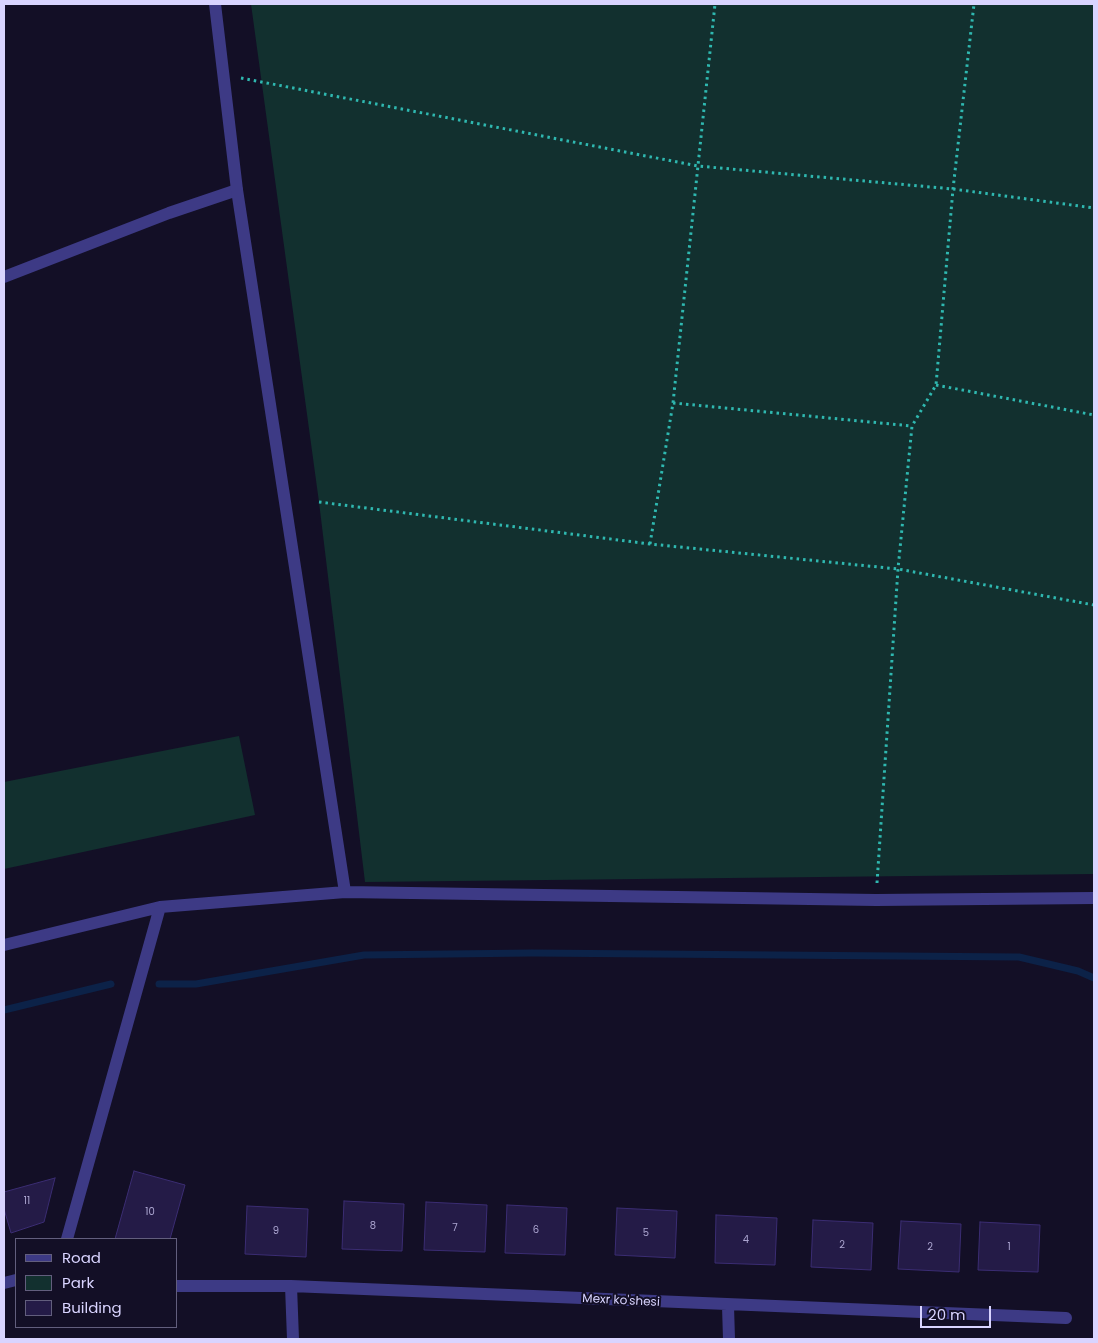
<!DOCTYPE html>
<style>
body{margin:0}
#map{position:relative;width:1098px;height:1343px;overflow:hidden;background:#130f26;font-family:Poppins,sans-serif}
canvas{display:block}
.frame{position:absolute;inset:0;border:5px solid #d9d4ff;pointer-events:none}
.legend{position:absolute;left:15px;top:1238px;width:162px;height:90px;box-sizing:border-box;background:#130f26;border:1px solid #625e7d;margin:0;padding:6px 9px;list-style:none;font-size:15px;color:#d9d4ff}
.legend li{display:flex;align-items:center;gap:10px;height:25px}
.legend b{width:25px;border:1px solid #625e7d}
.scale{position:absolute;left:920px;top:1306px;width:71px;height:22px;box-sizing:border-box;border:2px solid #d9d4ff;border-top:0;padding-left:6px;font-size:15px;line-height:18px;white-space:nowrap;color:#d9d4ff;-webkit-text-stroke:4px #130f26;paint-order:stroke}
</style>
<div id="map">
<canvas width="1098" height="1343"></canvas>
<div class="frame"></div>
<ul class="legend">
<li><b style="height:6px;background:#3d3a85"></b>Road</li>
<li><b style="height:14px;background:#12302f"></b>Park</li>
<li><b style="height:14px;background:#241b47"></b>Building</li>
</ul>
<div class="scale">20 m</div>
</div>
<script>
const c = document.querySelector('canvas').getContext('2d');
c.lineJoin = 'round';
function paint(path, color) { c.fillStyle = color; c.fill(path, 'evenodd'); }
const poly = rows => new Path2D(rows.map(r => 'M' + r).join(''));
function strokePath(path, color, width, dash) { c.strokeStyle = color; c.lineWidth = width; c.lineCap = dash ? 'butt' : 'round'; c.setLineDash(dash || []); c.stroke(path); }
function label(font, color, halo, rows, align = 'center') {
  c.font = font + ' Poppins,sans-serif'; c.lineWidth = 4; c.setLineDash([]); c.textBaseline = 'middle'; c.strokeStyle = halo; c.fillStyle = color; for (const [text, x, y, turn = 0] of rows) {
    c.save(); c.translate(x, y); c.rotate((+turn || 0) * Math.PI / 180); c.textAlign = isNaN(turn) ? turn : align; if (halo) c.strokeText(text, 0, 0); c.fillText(text, 0, 0); c.restore();
  }
}
paint(poly([
 [251,4,1094,4,1094,874,365,882,319,502],
 [239,736,255,815,4,869,4,782]
]), '#12302f');
strokePath(poly([
 [159,984,196,984,364,955,532,953,1019,957,1078,971,1094,978],
 [4,1010,111,984]
]), '#0c2248', 7);
const building = poly([
 [134,1171,185,1185,170,1239,115,1239,134,1171],
 [55,1178,44,1222,11,1233,4,1209,4,1192,55,1178],
 [344,1201,404,1204,402,1251,342,1249,344,1201],
 [426,1202,487,1205,485,1252,424,1250,426,1202],
 [507,1205,567,1208,565,1255,505,1253,507,1205],
 [247,1206,308,1209,306,1257,245,1254,247,1206],
 [617,1208,677,1211,675,1258,615,1255,617,1208],
 [716,1215,777,1218,775,1265,715,1263,716,1215],
 [813,1220,873,1223,871,1270,811,1267,813,1220],
 [901,1221,961,1224,959,1272,898,1269,901,1221],
 [980,1222,1040,1225,1038,1272,978,1270,980,1222]
]);
paint(building, '#241b47');
strokePath(building, '#3b2d73', 1);
strokePath(poly([
 [241,78,698,166,953,189,1094,208],
 [936,385,1094,415],
 [673,403,912,426],
 [319,502,650,544,898,569,1094,605],
 [650,544,673,403,715,4],
 [877,883,898,569,912,426,936,385,953,189,974,4]
]), '#2fb8b0', 3, [2.5, 4]);
strokePath(poly([
 [4,277,169,213,237,190]
]), '#3d3a85', 12);
strokePath(poly([
 [215,4,237,190,345,892],
 [4,945,160,907,345,892,876,900,1094,898],
 [67,1239,160,907],
 [4,1283,16,1280],
 [176,1286,291,1286,1066,1318],
 [291,1286,293,1339],
 [728,1306,729,1339]
]), '#3d3a85', 12);
label('10px', '#aca6d1', null, [
 ["11",27,1201],
 ["10",150,1212],
 ["8",373,1226],
 ["7",455,1228],
 ["6",536,1230],
 ["9",276,1231],
 ["5",646,1233],
 ["4",746,1240],
 ["2",842,1245],
 ["2",930,1247],
 ["1",1009,1247]
]);
label('12px', '#d9d4ff', '#130f26', [
 ["Mexr ko'shesi",621,1301,3]
]);
</script>
